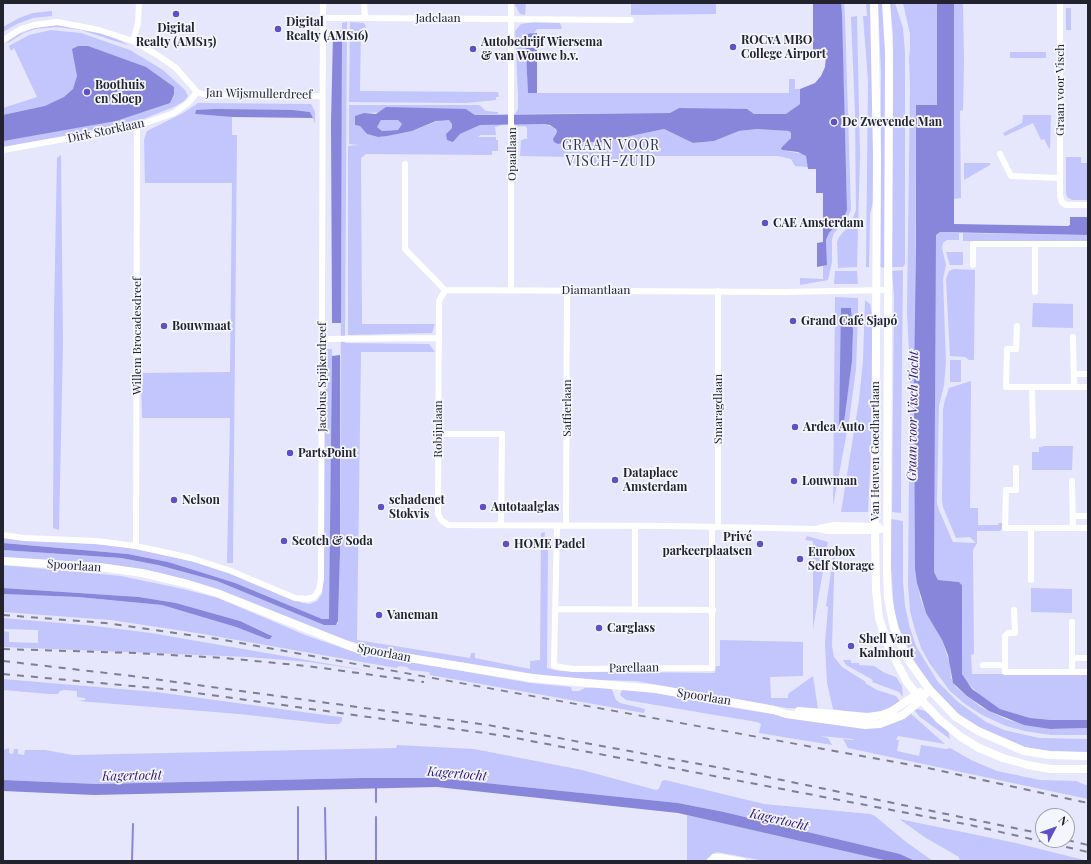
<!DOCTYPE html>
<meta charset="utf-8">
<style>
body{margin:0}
#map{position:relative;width:1091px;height:864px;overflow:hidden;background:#e6e7fc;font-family:"Playfair Display",serif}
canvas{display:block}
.frame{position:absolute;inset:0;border:4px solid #22232f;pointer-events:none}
.north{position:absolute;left:1035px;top:808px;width:40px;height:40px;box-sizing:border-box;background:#f5f6fd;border:1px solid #a1a2ab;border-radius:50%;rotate:49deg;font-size:11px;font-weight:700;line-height:16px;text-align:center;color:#22232f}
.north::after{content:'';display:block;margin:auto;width:14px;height:18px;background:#5d50c8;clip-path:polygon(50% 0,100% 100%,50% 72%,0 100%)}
</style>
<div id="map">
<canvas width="1091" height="864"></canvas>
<div class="frame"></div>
<div class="north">N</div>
</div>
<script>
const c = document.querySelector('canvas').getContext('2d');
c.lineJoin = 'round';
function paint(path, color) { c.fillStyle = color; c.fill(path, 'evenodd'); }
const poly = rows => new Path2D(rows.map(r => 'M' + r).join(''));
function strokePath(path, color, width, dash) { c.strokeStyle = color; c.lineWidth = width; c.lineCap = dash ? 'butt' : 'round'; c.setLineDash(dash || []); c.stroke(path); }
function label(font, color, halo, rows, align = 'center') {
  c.font = font + ' "Playfair Display",serif'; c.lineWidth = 3.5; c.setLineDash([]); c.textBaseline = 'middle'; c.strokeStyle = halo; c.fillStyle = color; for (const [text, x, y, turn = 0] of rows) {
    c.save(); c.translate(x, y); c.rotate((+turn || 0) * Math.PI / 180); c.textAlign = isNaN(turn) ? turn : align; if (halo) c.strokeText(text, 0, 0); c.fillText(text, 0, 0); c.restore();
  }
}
paint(poly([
 [514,3,526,3,525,15,520,14],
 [631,3,716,3,716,14,631,15],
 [841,3,844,3,845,16,851,210,847,219,834,233,832,239,832,262,828,280,800,285,800,278,823,279,823,265,827,265,826,240,829,233,844,217,847,210],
 [866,3,870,3,873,46,874,198,870,214,869,267,866,267,868,81,863,16,867,16],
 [878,3,883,3,886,54,885,268,880,267,881,74],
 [890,3,895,3,903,28,905,52,905,264,903,267,892,267,893,35],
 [903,3,937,3,937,105,916,106,915,546,915,569,920,597,926,613,942,640,950,664,951,678,956,687,967,696,981,707,1008,720,1050,729,1088,728,1088,735,1051,735,1024,731,1006,726,982,715,965,704,950,691,930,664,921,648,915,630,910,611,908,585,910,372,907,312,910,87,909,58,910,49,910,34],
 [954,3,963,3,964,62,963,110,960,111,961,198,954,199],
 [1066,8,1071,8,1071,30,1066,30],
 [52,11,52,16,33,18,17,24,3,32,3,27,19,18,33,13],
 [857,16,860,155,857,267,838,268,837,242,839,237,851,223,856,210,855,112,851,17],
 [347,22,345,343,429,344,435,352,361,352,357,640,470,658,471,653,475,653,475,658,530,669,530,661,540,660,541,533,545,532,544,543,548,543,547,668,560,671,715,673,716,666,720,666,720,640,803,642,803,676,770,677,771,698,788,698,788,694,813,676,818,709,787,708,636,681,565,679,386,650,345,640,186,580,157,572,99,564,3,557,3,550,121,558,158,565,217,581,324,625,338,624,340,553,342,23],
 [350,22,364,23,367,29,361,29,360,91,498,92,499,97,496,97,496,100,466,103,349,102],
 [535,22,560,23,562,29,537,29,534,33,525,34,528,93,789,93,789,79,795,79,795,89,800,89,800,104,787,114,754,114,749,112,679,108,670,113,515,114,518,109,518,95,515,31,521,24],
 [57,25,82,28,113,37,130,46,81,30,57,27,35,29,24,33,8,43,7,42,19,34,34,28],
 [51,30,81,33,130,50,163,70,185,90,188,96,184,101,174,107,138,121,61,138,3,148,3,108,37,97,14,48,11,51,9,46,29,35],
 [1010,52,1046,52,1046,58,1010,58],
 [198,103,311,104,315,112,315,123,310,112,293,110,196,110,195,114,232,117,232,135,237,135,233,563,227,563,230,418,142,418,141,373,230,372,232,183,145,183,144,140,147,131,183,113],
 [349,105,479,105,486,111,498,112,498,114,475,115,466,109,364,113,358,116,355,125,360,126,367,134,378,137,412,131,443,119,449,120,452,124,452,128,446,134,453,142,460,134,480,125,505,124,495,127,496,135,481,135,478,137,496,137,496,140,498,140,498,151,492,151,492,155,366,154,361,158,362,324,435,324,432,333,348,335,348,146,359,145,349,144],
 [1023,115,1051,115,1050,150,1044,139,1041,140,1033,123,1005,136,1003,133,1022,123],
 [381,120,398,120,402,124,398,130,382,131,377,127],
 [515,124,543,124,554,127,557,132,555,135,558,144,568,142,602,142,664,129,693,143,714,141,739,131,757,129,789,131,791,133,791,138,782,148,782,150,803,154,806,156,808,167,795,166,791,159,778,156,647,156,646,164,572,163,571,157,520,156,521,140,529,138,527,138,527,128,525,126,515,127],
 [61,155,63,343,59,530,53,528,54,315,57,158],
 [1081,157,1081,163,1088,163,1088,200,1072,200,1067,197,1066,193,1066,157],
 [964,163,990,163,990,165,964,180],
 [940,232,959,233,959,240,947,240,943,243,942,248,946,265,943,279,946,362,944,385,939,406,937,503,939,510,953,542,976,543,970,537,956,538,943,507,942,500,943,409,945,400,949,388,971,381,970,508,978,508,978,525,998,525,999,523,1002,523,1002,529,1000,531,977,531,977,543,973,550,974,654,971,655,972,674,1088,674,1088,720,1051,720,1030,718,1000,709,979,695,967,682,962,674,962,585,959,582,938,580,934,572,935,239,936,235],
 [963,233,1088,235,1088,242,963,241],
 [946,252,963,252,963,265,950,265],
 [954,269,975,270,974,360,969,360,965,357,950,356,946,279,949,271],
 [903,270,901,453,901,513,892,512,894,296,892,271],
 [835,271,857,271,858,284,834,284],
 [835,297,858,298,858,318,856,369,849,421,833,506],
 [841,308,851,308,853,331,852,361,843,428],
 [865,300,870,304,872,314,872,431,868,512,841,512,859,400,863,361],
 [1033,303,1073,304,1073,328,1032,327],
 [327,349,332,349,330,619,322,619,168,562,128,554,3,543,3,538,108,545,137,549,199,563,230,573,303,603,310,604,317,601,322,594,323,581,325,352],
 [950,360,961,360,961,382,950,382],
 [1043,446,1073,446,1072,470,1032,470,1032,452,1039,452,1039,447,1042,447],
 [891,519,903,521,903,581,905,606,910,628,916,646,938,682,958,702,986,722,1004,730,1039,738,1088,739,1088,753,1049,751,1029,748,997,738,960,716,944,702,917,667,899,628,894,610,891,569],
 [807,536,828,542,813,629,813,541,805,540],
 [835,544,832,646,834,657,842,667,866,682,865,683,877,690,896,696,901,703,889,710,867,715,833,709,827,683,825,644,828,607,826,606],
 [3,565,121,576,183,589,218,598,305,635,351,651,530,683,571,687,572,691,579,691,585,688,611,687,616,700,620,703,645,709,644,713,430,675,429,672,410,670,407,667,399,666,396,668,197,633,111,620,3,612,3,594,78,597,162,605,236,627,267,639,271,635,240,621,176,603,139,597,3,588],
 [1031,588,1072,589,1072,613,1031,612],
 [3,618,95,626,151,633,370,671,309,662,248,657,3,647,3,631,9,632,9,642,38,643,38,630,3,629],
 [843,660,851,660,851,663,859,663,859,665,874,666,885,673,896,677,902,686,903,697,899,692,872,682,873,680,846,665],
 [3,679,156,692,332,716,342,717,342,721,339,724,329,724,239,714,78,701,85,700,85,698,77,697,77,691,64,690,60,691,58,694,49,694,3,690],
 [622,690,641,690,740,709,864,728,883,726,894,723,910,713,945,744,898,736,896,740,899,740,897,751,919,756,921,745,946,749,950,748,971,760,997,771,1040,780,1076,781,1088,786,1088,799,848,748,843,739,853,740,853,739,820,736,828,738,832,745,759,733,761,724,757,722,626,700,620,695],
 [918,709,925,711,948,730,950,739,920,717,914,710],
 [397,745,474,749,582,770,656,790,659,789,662,781,665,780,764,804,870,814,875,816,906,842,933,861,915,861,900,854,724,812,678,803,437,778,362,778,97,784,3,780,3,750,9,748,9,753,13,754,14,749,18,749,18,754,24,755,25,750,45,750,73,755,396,748],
 [687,815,862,854,888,861,765,861,717,852,712,854,705,861,687,861],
 [899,819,1016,843,1088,861,963,861,959,859,959,857,926,838]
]), '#c3c5fd');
paint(poly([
 [813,3,841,3,842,14,847,210,844,217,829,233,826,240,827,265,817,267,817,243,823,242,823,193,816,193,816,169,808,169,806,156,798,152,782,150,781,148,791,138,791,133,789,131,757,129,739,131,714,141,693,143,664,129,602,142,568,142,558,144,554,142,553,139,557,132,556,129,550,125,543,124,480,125,460,134,453,142,447,140,446,134,452,128,452,124,449,120,436,121,412,131,387,136,378,137,367,134,360,126,355,125,355,116,364,113,376,114,386,107,466,109,475,115,670,113,679,108,747,109,754,114,786,114,800,104,800,89,815,83,821,76,825,67,826,56,813,55],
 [381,120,398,120,402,124,398,130,382,131,377,127],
 [937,3,954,3,954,224,1068,226,1070,225,1070,217,1088,217,1088,235,940,232,936,235,934,572,938,580,959,582,962,585,962,674,972,689,1000,709,1030,718,1051,720,1088,720,1088,728,1050,729,1024,725,989,711,967,696,953,683,948,655,942,640,926,613,917,583,915,569,914,383,916,245,916,105,937,105],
 [342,30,341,323,332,323,331,123,333,35],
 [537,33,537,93,528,93,525,34],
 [78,46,88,46,146,67,174,87,174,94,170,103,116,121,3,141,3,115,45,106,64,97,73,89,77,76,72,49],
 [216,109,293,110,310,112,313,118,232,117,195,114,196,110],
 [841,308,851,308,853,331,852,361,845,415,843,429,839,429],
 [340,355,340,553,338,621,336,625,324,625,217,581,158,565,121,558,3,550,3,543,128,554,168,562,235,583,322,619,329,619,332,356],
 [3,588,139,597,176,603,240,621,272,636,270,639,267,639,236,627,162,605,78,597,3,594],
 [362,778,437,778,678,803,724,812,900,854,915,861,888,861,678,813,437,787,94,795,3,791,3,780,97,784]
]), '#8786da');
strokePath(poly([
 [376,802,376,785],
 [298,807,298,861],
 [325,808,326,861],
 [132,861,133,824],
 [376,861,376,817]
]), '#8786da', 2);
strokePath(poly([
 [364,3,365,18,631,20],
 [1060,3,1060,196,1062,202,1066,205,1088,205],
 [323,18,365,18],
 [3,40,21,29,34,25,57,22,99,30,133,41,159,56,176,68,197,92],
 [133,41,138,23,139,3],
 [197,92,206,95,321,96],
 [3,150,137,126,174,113,188,103,197,92],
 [1000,154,1011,176,1060,178],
 [405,164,405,249,445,290,782,292,889,290],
 [973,265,973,244,1088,244],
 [445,290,439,301,438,514,441,520,448,525,670,526,818,529,828,531,875,531,888,528],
 [511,290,511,3],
 [1035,292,1035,244],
 [1017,326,1016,349,1007,349,1006,387,1088,387],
 [1073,337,1074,387],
 [322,339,439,338],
 [1074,374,1088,374],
 [1032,387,1033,436],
 [439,434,502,434,501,525],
 [1016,468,1016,490,1006,490,1005,528,1088,528],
 [1072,481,1073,528],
 [1073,516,1088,516],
 [557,526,554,666,572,669,712,668,712,527],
 [566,526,567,290],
 [718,527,718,291],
 [819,528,834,525,879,526],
 [1031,529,1031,580],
 [3,535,24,538,96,541,136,546,191,558,231,571,295,598,307,599,314,597,319,590,321,579,323,3],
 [136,546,137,126],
 [556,609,713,610],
 [635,609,635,526],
 [1014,610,1015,633,1008,633,1005,636,1005,672,1088,672],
 [1072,622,1072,672],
 [1072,658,1088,658],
 [983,665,1005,665],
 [710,861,714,857,720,857,743,861]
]), '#fff', 6);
strokePath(poly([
 [874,3,877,155,875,531,876,589,879,618,889,648,907,682,921,700,940,720,961,737,979,748,1003,758,1028,765,1050,769,1088,769],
 [886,3,889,52,887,571,888,598,894,628,907,658,929,689,956,717,978,731,1024,751,1049,755,1088,756],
 [3,561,100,567,142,573,188,584,217,593,360,650,531,678,656,689,774,710,786,714,865,725,880,724,903,715,921,700,929,689],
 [799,711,868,717,882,715,892,711,920,692]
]), '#fff', 8);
strokePath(poly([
 [3,615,105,623,218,639,923,767,1088,803],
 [3,649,135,653,224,658,307,666,424,682],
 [3,661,132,676,488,725,748,773,1043,834],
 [3,674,175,690,505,736,970,825,1088,852],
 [1067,840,1088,845]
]), '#7e7f8f', 2, [7, 7]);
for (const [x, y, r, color] of [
 [176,14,4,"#5d50c8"],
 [278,29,4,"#5d50c8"],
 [733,47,4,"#5d50c8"],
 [473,49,4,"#5d50c8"],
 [87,92,4,"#5d50c8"],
 [834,122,4,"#5d50c8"],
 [765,223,4,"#5d50c8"],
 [793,321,4,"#5d50c8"],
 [164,326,4,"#5d50c8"],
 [795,427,4,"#5d50c8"],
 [290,453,4,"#5d50c8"],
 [615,480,4,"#5d50c8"],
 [794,481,4,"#5d50c8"],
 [174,500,4,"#5d50c8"],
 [381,507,4,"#5d50c8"],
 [483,507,4,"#5d50c8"],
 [284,541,4,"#5d50c8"],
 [506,544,4,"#5d50c8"],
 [760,544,4,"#5d50c8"],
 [800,559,4,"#5d50c8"],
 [379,615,4,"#5d50c8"],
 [599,628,4,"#5d50c8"],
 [851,646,4,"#5d50c8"]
]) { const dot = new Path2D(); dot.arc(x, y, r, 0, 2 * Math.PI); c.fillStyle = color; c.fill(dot); strokePath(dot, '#f5f6fd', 1.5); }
label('12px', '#22232f', '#f5f6fd', [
 ["Jadelaan",438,18],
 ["Graan voor Visch",1060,90,-90],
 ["Jan Wijsmullerdreef",259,94,1],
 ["Dirk Storklaan",106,131,-12],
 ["Opaallaan",512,154,-90],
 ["Diamantlaan",596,290],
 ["Willem Brocadesdreef",137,336,-90],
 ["Jacobus Spijkerdreef",322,377,-90],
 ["Saffierlaan",567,408,-90],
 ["Smaragdlaan",718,409,-90],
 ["Robijnlaan",438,429,-90],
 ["Van Heuven Goedhartlaan",875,451,-90],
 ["Spoorlaan",74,566,4],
 ["Spoorlaan",384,653,11],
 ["Parellaan",634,668,-1],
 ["Spoorlaan",704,697,9]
]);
label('bold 12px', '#22232f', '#f5f6fd', [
 ["Digital",286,22],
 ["Realty (AMS16)",286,36],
 ["Digital",176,28,"center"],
 ["Realty (AMS15)",176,42,"center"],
 ["ROCvA MBO",741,40],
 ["College Airport",741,54],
 ["Autobedrijf Wiersema",481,42],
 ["& van Wouwe b.v.",481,56],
 ["Boothuis",95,85],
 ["en Sloep",95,99],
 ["De Zwevende Man",842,122],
 ["CAE Amsterdam",773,223],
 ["Grand Café Sjapó",801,321],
 ["Bouwmaat",172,326],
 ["Ardea Auto",803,427],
 ["PartsPoint",298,453],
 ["Dataplace",623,473],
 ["Amsterdam",623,487],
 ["Louwman",802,481],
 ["Nelson",182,500],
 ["schadenet",389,500],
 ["Stokvis",389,514],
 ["Autotaalglas",491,507],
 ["Privé",752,537,"right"],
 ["parkeerplaatsen",752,551,"right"],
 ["Scotch & Soda",292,541],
 ["HOME Padel",514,544],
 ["Eurobox",808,552],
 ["Self Storage",808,566],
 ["Vaneman",387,615],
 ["Carglass",607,628],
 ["Shell Van",859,639],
 ["Kalmhout",859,653]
], 'left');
label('italic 13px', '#2d177a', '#f5f6fd', [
 ["Graan voor Visch Tocht",913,416,-89],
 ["Kagertocht",457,774,5],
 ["Kagertocht",132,776,-1],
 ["Kagertocht",779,820,13]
]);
c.letterSpacing = '1px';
label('14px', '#32334d', '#f5f6fd', [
 ["GRAAN VOOR",611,146],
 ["VISCH-ZUID",611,162]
]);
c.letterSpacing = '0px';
</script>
